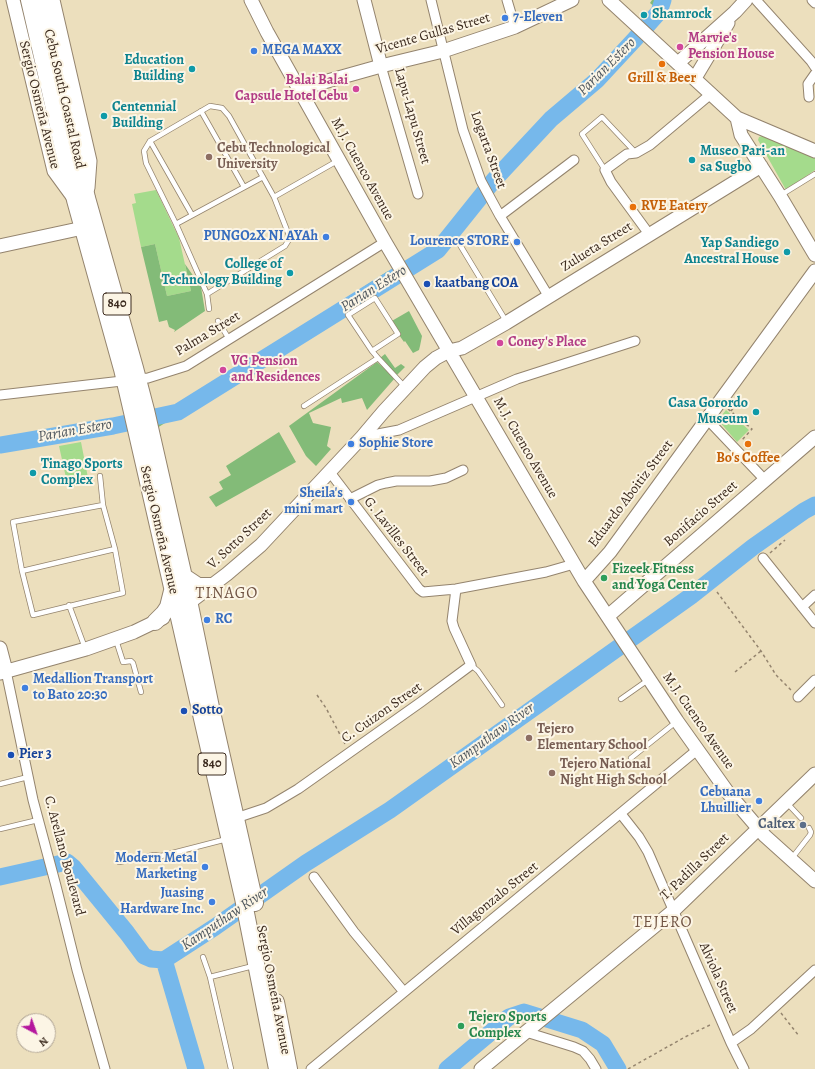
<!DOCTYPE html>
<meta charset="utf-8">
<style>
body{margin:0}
#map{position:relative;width:815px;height:1069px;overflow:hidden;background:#ecdfbd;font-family:Alegreya,serif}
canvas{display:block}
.north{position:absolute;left:16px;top:1013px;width:40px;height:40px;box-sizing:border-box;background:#fcf5e5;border:1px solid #afa495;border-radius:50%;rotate:139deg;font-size:11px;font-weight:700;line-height:16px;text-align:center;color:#3b2a1e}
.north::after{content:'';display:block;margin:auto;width:14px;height:18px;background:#b5179e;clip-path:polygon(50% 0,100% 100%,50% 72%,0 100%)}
</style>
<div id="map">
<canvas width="815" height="1069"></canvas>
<div class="north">N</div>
</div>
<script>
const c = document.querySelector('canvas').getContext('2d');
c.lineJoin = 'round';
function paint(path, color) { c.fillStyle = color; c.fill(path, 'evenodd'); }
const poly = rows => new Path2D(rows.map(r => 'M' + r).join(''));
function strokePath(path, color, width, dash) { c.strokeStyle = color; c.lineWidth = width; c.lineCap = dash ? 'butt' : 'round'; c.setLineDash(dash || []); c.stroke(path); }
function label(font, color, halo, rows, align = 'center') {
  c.font = font + ' Alegreya,serif'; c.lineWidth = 4; c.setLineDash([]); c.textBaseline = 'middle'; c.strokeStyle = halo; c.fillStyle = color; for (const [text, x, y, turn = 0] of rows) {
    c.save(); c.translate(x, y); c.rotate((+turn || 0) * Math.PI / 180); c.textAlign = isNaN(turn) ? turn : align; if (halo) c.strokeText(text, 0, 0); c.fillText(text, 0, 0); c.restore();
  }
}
paint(poly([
 [762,136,815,156,815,170,786,190,758,140,759,137],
 [156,190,179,238,191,291,167,296,155,244,141,247,132,204,136,203,134,194],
 [726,410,749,430,737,442,718,420],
 [81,442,89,483,68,487,59,446]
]), '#a4db8c');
paint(poly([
 [652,0,668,0,670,2,660,17,662,19,652,27,644,20,656,8,650,3],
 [155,244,167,296,191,291,185,264,201,287,205,311,174,332,175,330,169,327,167,320,159,322,141,247],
 [388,271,393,281,390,282,157,428,156,415,187,399,205,387,207,389],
 [409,311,422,336,420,346,419,350,413,353,405,341,404,342,390,322],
 [385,354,395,368,401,364,405,367,397,375,380,358],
 [377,362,395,378,367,410,362,398,342,403,341,398,309,413,313,423,331,427,327,446,331,449,316,466,306,456,289,426],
 [279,432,296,462,216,507,209,497,223,489,219,482,231,475,226,466]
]), '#83bb78');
strokePath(poly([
 [0,445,113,426,178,412,438,250,494,180,551,119,597,80,635,39,659,12,663,0],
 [0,877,67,862,73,867,127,933,144,956,151,959,164,960],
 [164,960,215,927,306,863,390,810,691,596,753,547,804,511,815,505],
 [164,960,196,1069],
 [447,1069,509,1017,524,1012,582,1030,603,1044,618,1069]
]), '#76b8eb', 17);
const lane = poly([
 [201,111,244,187],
 [150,141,192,215],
 [605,170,582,134,602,117,635,152],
 [781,195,815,174],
 [274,197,339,160],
 [176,224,263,177],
 [460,245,506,321],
 [207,294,285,246,290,238,274,197,229,116,222,108,210,106,150,141,144,151,146,163,176,224,207,294,209,309],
 [218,321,229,339],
 [372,351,398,334,375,298,348,315,372,351,378,358],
 [304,406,378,358,404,386],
 [100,476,103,505,115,549,123,593,33,615,22,571,13,522,103,505],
 [22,571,115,549],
 [69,605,85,648],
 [116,640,123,662,131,661,133,663,141,692],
 [471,665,478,671,502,705],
 [621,699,648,680],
 [631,758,676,722],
 [0,784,28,777],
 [787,803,801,818],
 [0,829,38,820],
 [792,858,810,835,811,832,809,828],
 [119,862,154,855,161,856,227,839],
 [203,957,210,977,231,1069],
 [210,977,253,966]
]);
const street = poly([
 [431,0,463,130,481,181,500,216,549,297],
 [507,0,515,27],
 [756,0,811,61,815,67],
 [812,0,815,3],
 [381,66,418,194],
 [809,97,808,84,815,74],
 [500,216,574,160],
 [649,234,611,182,605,170,627,154,636,153,650,145,712,93],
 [0,395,148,378,186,366,385,242],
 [707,419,765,480],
 [362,437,399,430,517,379,635,341],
 [329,471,419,589,423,592,456,589,546,572,574,564],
 [350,499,378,485,386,483,396,481,430,481,446,478,463,470],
 [763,558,815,623],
 [802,607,815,595],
 [6,671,33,800,56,886,77,970,105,1069],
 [798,697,815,680],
 [621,814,639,837,648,852,731,1043,744,1069],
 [236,818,266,808,298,789,421,702,471,665,454,628,452,621,456,589],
 [314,877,354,932,404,992],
 [526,1032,574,1047,583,1051,590,1059,596,1069],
 [731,1043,751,1029,815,970],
 [311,1069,697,750]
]);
const secondary = poly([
 [13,0,54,171,73,197],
 [53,0,90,161,88,188],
 [251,0,267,32,385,242,584,581,677,721,729,794,765,836,815,881],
 [364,0,381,66],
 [609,0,737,118,741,135,780,196,815,255],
 [678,63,735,12,746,0],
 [695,78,728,23],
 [299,89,381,66,443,51,515,27,572,0],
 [737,118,815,151],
 [0,246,83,228],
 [584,581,610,552,815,271],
 [182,608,227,574,261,545,362,437,384,411,425,367,436,358,449,351,462,348,506,323,761,166],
 [608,616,815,437],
 [0,648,6,671],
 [0,673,86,649,134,632,163,618],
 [481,1069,673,911,815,774]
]);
const highway = poly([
 [29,0,75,200,122,369,132,412,243,898,277,1069],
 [42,0,87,198,135,368,146,410,186,586,212,712,255,903],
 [183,576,198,586,212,586],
 [155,622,164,613,168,607,172,591],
 [276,1002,289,1069]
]);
strokePath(lane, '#94846e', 6);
strokePath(street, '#94846e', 11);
strokePath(secondary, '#94846e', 15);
strokePath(highway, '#94846e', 18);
strokePath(poly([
 [728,409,752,429,741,441],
 [731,411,734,407],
 [770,553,785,540],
 [717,592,761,651,776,675,791,690],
 [735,672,761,651],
 [317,695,326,708,345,744],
 [781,1013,799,1036],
 [628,1069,685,1037,712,1024]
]), '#94846e', 1.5, [3, 3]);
strokePath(lane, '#fff', 4.5);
strokePath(street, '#fff', 9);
strokePath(secondary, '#fff', 13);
strokePath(highway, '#fff', 16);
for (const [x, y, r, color] of [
 [644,15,4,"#0f9aa8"],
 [505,18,4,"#3f7fe0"],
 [680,47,4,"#d1479c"],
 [254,51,4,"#3f7fe0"],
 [662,64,4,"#e8710a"],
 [192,69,4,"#0f9aa8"],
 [356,89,4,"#d1479c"],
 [104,116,4,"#0f9aa8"],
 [209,157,4,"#8d6e63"],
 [692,160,4,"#0f9aa8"],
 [633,207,4,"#e8710a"],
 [326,237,4,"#3f7fe0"],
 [517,242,4,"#3f7fe0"],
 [787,252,4,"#0f9aa8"],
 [290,273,4,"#0f9aa8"],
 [427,284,4,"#1a4fb4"],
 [500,343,4,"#d1479c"],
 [223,370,4,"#d1479c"],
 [756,412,4,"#0f9aa8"],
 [351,444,4,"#3f7fe0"],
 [748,444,4,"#e8710a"],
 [33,473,4,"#0f9aa8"],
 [351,502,4,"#3f7fe0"],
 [604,578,4,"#2e9e5b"],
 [207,620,4,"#3f7fe0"],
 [25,688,4,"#3f7fe0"],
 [184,711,4,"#1a4fb4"],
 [529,738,4,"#8d6e63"],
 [11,755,4,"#1a4fb4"],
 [552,773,4,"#8d6e63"],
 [759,801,4,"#3f7fe0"],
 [803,825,4,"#5c6f8a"],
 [205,867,4,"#3f7fe0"],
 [212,902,4,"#3f7fe0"],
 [461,1026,4,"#2e9e5b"]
]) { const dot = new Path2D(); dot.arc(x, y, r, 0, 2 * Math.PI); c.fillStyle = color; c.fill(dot); strokePath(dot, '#fcf5e5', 1.5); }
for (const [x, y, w] of [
 [117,304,28],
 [212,764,28]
]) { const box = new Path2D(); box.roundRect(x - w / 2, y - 11, w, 22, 3); c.fillStyle = '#fcf5e5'; c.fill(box); strokePath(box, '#3b2a1e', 1); }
label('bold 13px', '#3b2a1e', null, [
 ["840",117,304],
 ["840",212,764]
]);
label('bold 14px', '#0d838f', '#fcf5e5', [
 ["Shamrock",652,15],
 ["Education",184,61,"right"],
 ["Building",184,77,"right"],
 ["Centennial",112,108],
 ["Building",112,124],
 ["Museo Pari-an",700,152],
 ["sa Sugbo",700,168],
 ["Yap Sandiego",779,244,"right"],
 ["Ancestral House",779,260,"right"],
 ["College of",282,265,"right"],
 ["Technology Building",282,281,"right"],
 ["Casa Gorordo",748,404,"right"],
 ["Museum",748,420,"right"],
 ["Tinago Sports",41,465],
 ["Complex",41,481]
], 'left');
label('bold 14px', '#366cbe', '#fcf5e5', [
 ["7-Eleven",513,18,"left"],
 ["MEGA MAXX",262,51,"left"],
 ["PUNGO2X NI AYAh",318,237],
 ["Lourence STORE",509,242],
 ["Sophie Store",359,444,"left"],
 ["Sheila's",343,494],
 ["mini mart",343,510],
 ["RC",215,620,"left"],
 ["Medallion Transport",33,680,"left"],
 ["to Bato 20:30",33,696,"left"],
 ["Cebuana",751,793],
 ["Lhuillier",751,809],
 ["Modern Metal",197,859],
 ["Marketing",197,875],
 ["Juasing",204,894],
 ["Hardware Inc.",204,910]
], 'right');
label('14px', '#3b2a1e', '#fcf5e5', [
 ["Vicente Gullas Street",433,34,-16],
 ["Cebu South Coastal Road",64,99,77],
 ["Sergio Osmeña Avenue",39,105,76],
 ["Lapu-Lapu Street",412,116,74],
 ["Logarta Street",488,150,70],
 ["M.J. Cuenco Avenue",362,169,61],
 ["Zulueta Street",597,247,-32],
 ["Palma Street",208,334,-31],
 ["M.J. Cuenco Avenue",525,448,60],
 ["Eduardo Aboitiz Street",631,494,-53],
 ["Bonifacio Street",701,514,-41],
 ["Sergio Osmeña Avenue",159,530,77],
 ["G. Lavilles Street",396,537,52],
 ["V. Sotto Street",240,539,-43],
 ["C. Cuizon Street",382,713,-35],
 ["M.J. Cuenco Avenue",698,721,55],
 ["C. Arellano Boulevard",64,856,75],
 ["T. Padilla Street",695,867,-44],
 ["Villagonzalo Street",495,899,-39],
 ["Alviola Street",718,978,66],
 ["Sergio Osmeña Avenue",273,990,79]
]);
label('bold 14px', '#b23c85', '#fcf5e5', [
 ["Marvie's",688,39],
 ["Pension House",688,55],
 ["Balai Balai",348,81,"right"],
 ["Capsule Hotel Cebu",348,97,"right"],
 ["Coney's Place",508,343],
 ["VG Pension",231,362],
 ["and Residences",231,378]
], 'left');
label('bold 14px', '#c56008', '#fcf5e5', [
 ["Grill & Beer",662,79],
 ["RVE Eatery",641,207,"left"],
 ["Bo's Coffee",748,459]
]);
label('bold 14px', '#785e54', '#fcf5e5', [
 ["Cebu Technological",217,149],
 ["University",217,165],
 ["Tejero",537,730],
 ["Elementary School",537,746],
 ["Tejero National",560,765],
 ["Night High School",560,781]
], 'left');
label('bold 14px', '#164399', '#fcf5e5', [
 ["kaatbang COA",435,284],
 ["Sotto",192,711],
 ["Pier 3",19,755]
], 'left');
label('bold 14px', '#27864d', '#fcf5e5', [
 ["Fizeek Fitness",612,570],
 ["and Yoga Center",612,586],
 ["Tejero Sports",469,1018],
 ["Complex",469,1034]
], 'left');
label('bold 14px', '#4e5e75', '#fcf5e5', [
 ["Caltex",795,825]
], 'right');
label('italic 15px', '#4d555c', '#fcf5e5', [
 ["Parian Estero",607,67,-45],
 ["Parian Estero",374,289,-32],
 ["Parian Estero",75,431,-10],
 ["Kamputhaw River",492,736,-36],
 ["Kamputhaw River",225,919,-34]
]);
c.letterSpacing = '1px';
label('16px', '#705343', '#fcf5e5', [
 ["TINAGO",227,594],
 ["TEJERO",663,923]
]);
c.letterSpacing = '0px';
</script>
